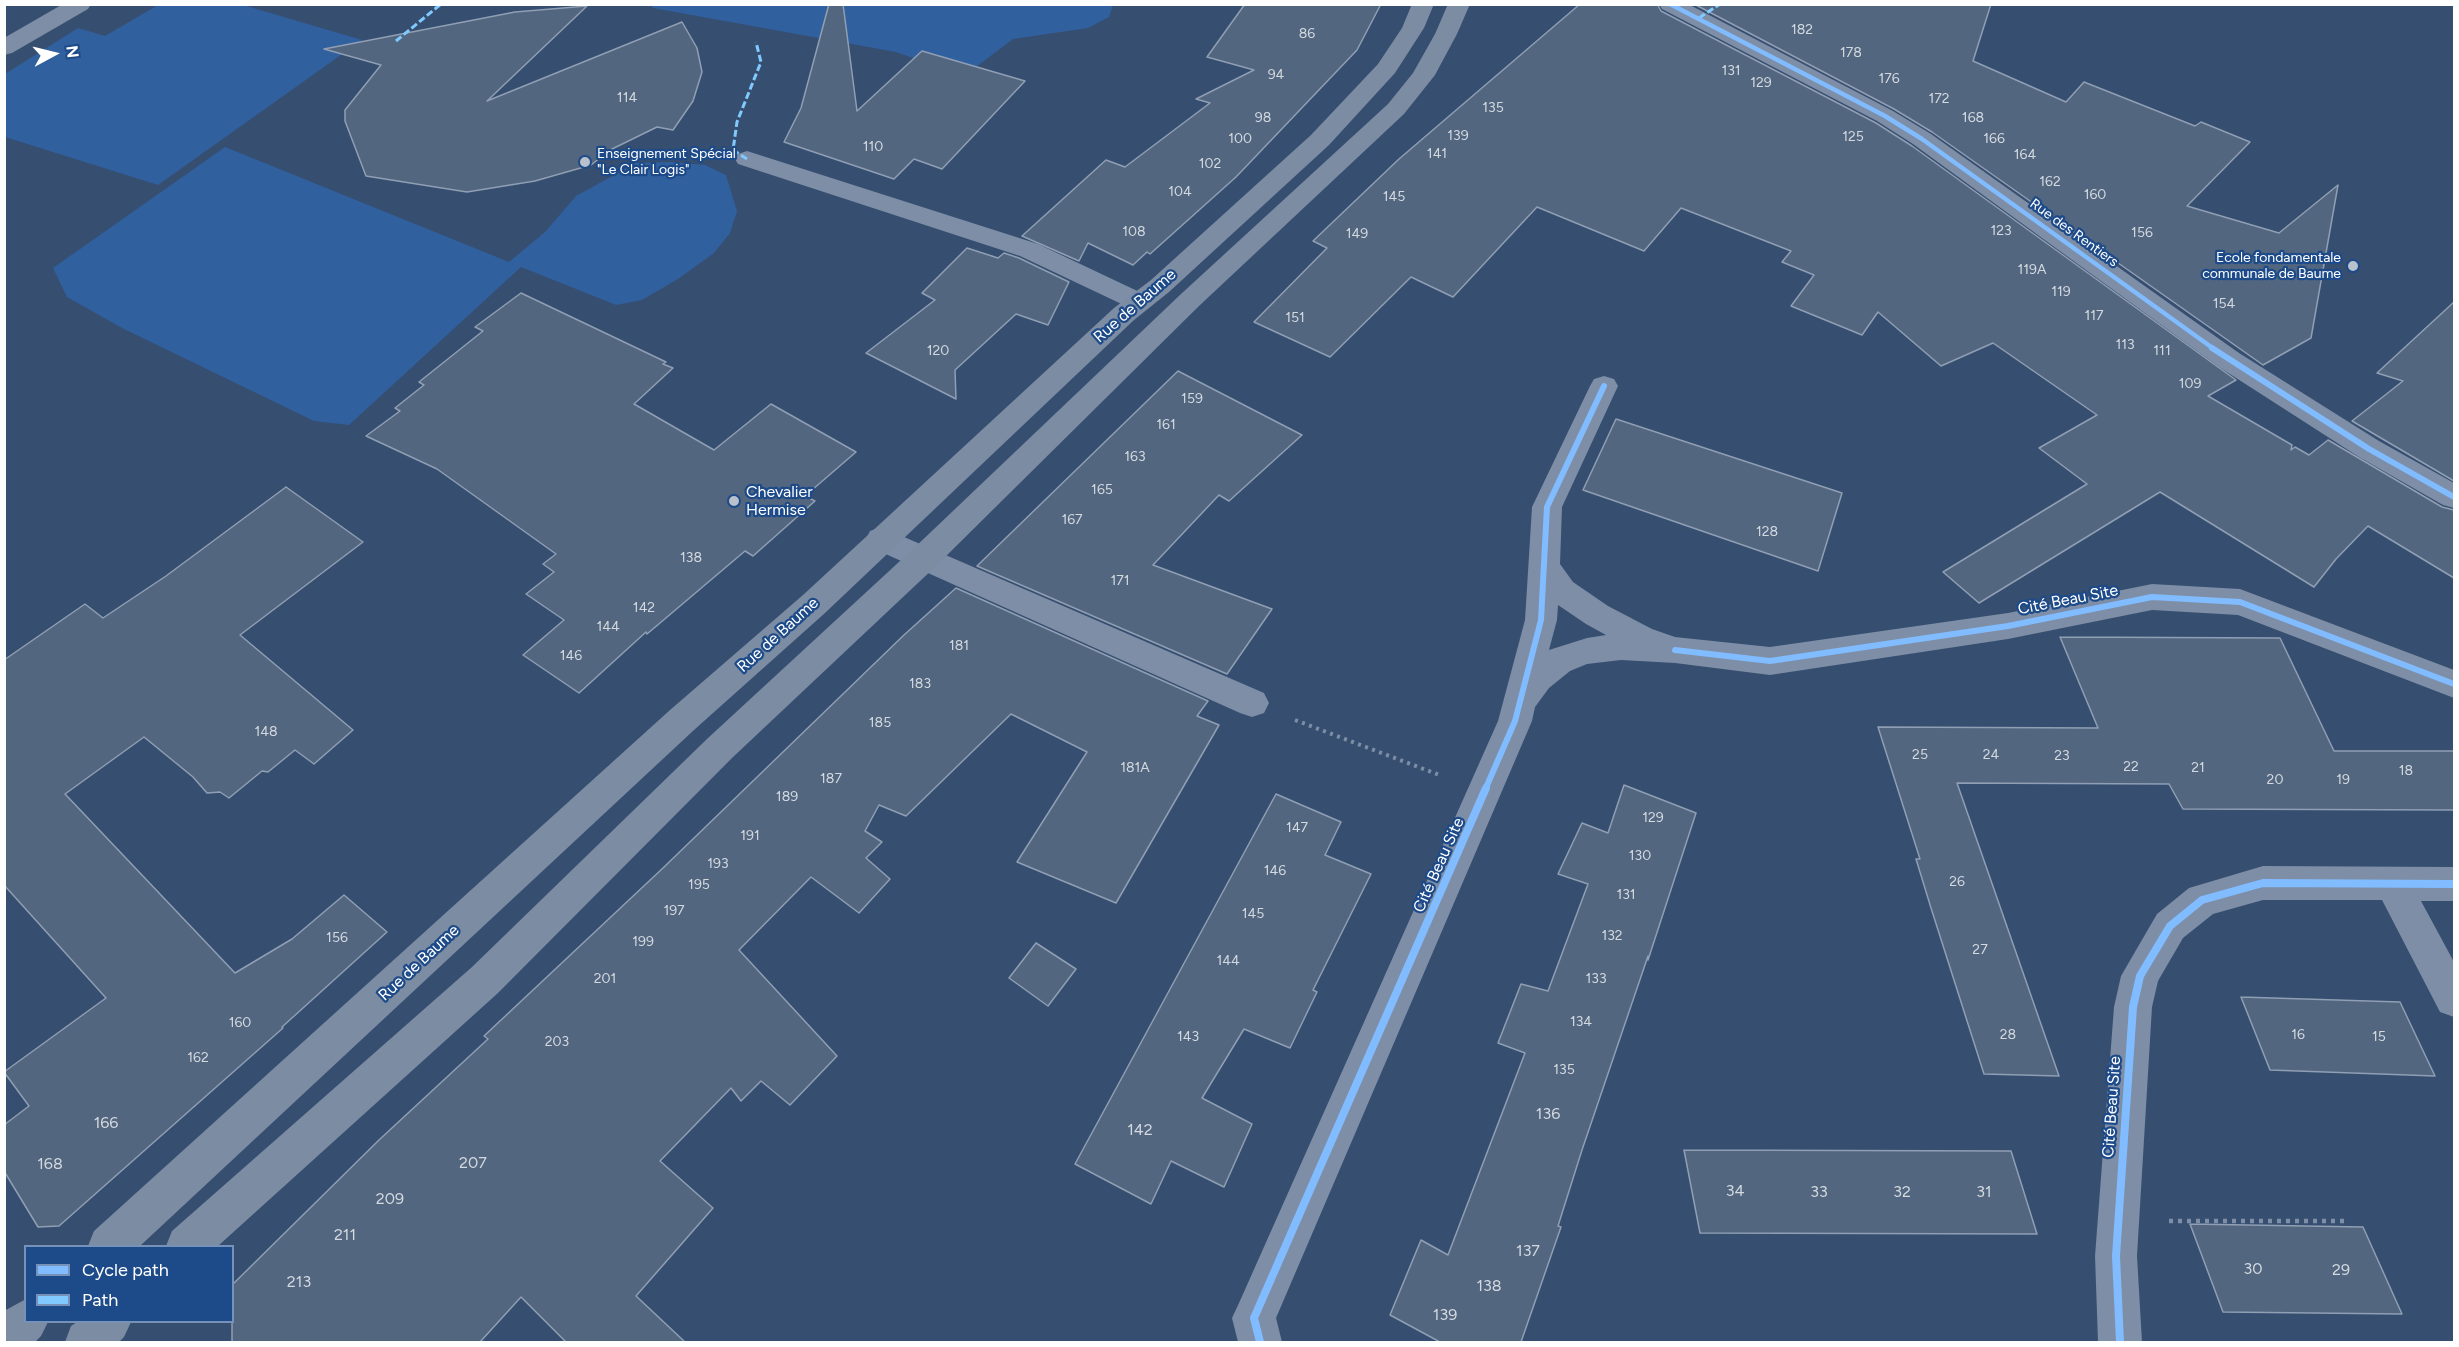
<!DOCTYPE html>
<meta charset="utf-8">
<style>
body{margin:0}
#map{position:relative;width:2459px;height:1347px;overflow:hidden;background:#364e70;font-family:Figtree,sans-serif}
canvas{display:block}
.frame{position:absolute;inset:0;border:6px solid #fff;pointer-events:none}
.legend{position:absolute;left:24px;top:1245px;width:210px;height:78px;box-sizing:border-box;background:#1d4a89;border:2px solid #7792b8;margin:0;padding:8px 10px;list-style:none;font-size:18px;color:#fff}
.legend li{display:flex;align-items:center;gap:12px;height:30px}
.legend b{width:30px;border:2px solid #7792b8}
.north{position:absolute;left:24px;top:24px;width:60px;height:60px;-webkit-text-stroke:4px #1d4a89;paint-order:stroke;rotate:83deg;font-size:16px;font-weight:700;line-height:24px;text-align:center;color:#fff}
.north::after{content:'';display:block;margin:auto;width:21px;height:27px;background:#fff;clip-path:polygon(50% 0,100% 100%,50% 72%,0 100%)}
</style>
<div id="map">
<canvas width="2459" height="1347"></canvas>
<div class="frame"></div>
<ul class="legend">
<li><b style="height:8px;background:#80bcff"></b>Cycle path</li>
<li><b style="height:8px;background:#80caff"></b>Path</li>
</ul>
<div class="north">N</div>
</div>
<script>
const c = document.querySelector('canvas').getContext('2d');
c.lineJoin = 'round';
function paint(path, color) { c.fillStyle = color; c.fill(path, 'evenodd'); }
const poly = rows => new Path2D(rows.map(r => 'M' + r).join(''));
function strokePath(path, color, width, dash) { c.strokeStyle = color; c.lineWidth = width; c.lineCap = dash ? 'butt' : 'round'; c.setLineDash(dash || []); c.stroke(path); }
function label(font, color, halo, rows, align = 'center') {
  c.font = font + ' Figtree,sans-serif'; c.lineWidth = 4.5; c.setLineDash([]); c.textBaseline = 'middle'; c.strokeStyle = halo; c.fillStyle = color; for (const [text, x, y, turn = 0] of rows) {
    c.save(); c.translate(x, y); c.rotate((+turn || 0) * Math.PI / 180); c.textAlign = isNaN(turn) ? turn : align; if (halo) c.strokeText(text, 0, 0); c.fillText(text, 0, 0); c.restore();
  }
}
paint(poly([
 [158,5,243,5,362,40,158,185,5,137,5,74,78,28,105,36],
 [651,5,1113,5,1109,17,1088,28,1013,39,964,76,896,52,653,8],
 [225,147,509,262,545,232,576,196,636,163,672,162,705,165,726,175,737,211,730,233,714,253,678,279,642,300,616,305,521,267,349,425,314,421,122,328,67,297,53,268]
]), '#31609f');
const building = poly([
 [829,4,843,4,857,111,922,51,1025,81,942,169,914,159,894,179,784,142,801,108,829,4],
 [1245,4,1381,4,1357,50,1236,177,1150,254,1147,252,1133,265,1088,243,1079,261,1022,236,1106,160,1125,167,1210,103,1196,99,1254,70,1207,57,1245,4],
 [1580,4,1657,4,1661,11,1876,123,1912,146,2236,380,2208,396,2292,445,2291,450,2295,447,2309,455,2328,440,2442,507,2454,510,2454,578,2368,526,2336,559,2314,587,2160,492,1979,603,1943,572,2087,484,2039,448,2097,415,1993,343,1941,366,1878,312,1862,335,1791,306,1814,275,1782,262,1791,251,1681,208,1644,251,1537,207,1453,297,1411,277,1330,357,1254,322,1327,248,1313,241,1399,159,1580,4],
 [1694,4,1991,4,1973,61,2066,102,2084,82,2195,126,2201,122,2250,142,2187,206,2279,233,2338,185,2311,338,2263,365,1932,132,1894,109,1694,4],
 [587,6,487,101,682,22,697,48,702,72,693,101,673,130,657,127,610,150,591,165,535,181,467,192,366,176,345,121,345,110,381,65,324,49,515,12,587,6],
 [967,248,998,258,1004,253,1019,258,1069,282,1048,325,1016,314,955,370,956,399,866,353,935,300,922,293,967,248],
 [521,293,666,362,663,364,673,368,634,404,714,450,771,404,856,452,805,496,815,501,753,556,745,551,647,634,646,632,579,693,523,655,564,620,526,594,554,572,543,564,556,554,437,469,366,436,400,411,395,408,424,385,419,382,483,331,475,327,521,293],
 [2454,302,2454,481,2352,421,2403,381,2377,373,2454,302],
 [1178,371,1302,435,1229,501,1219,495,1153,565,1272,609,1227,674,977,566,1178,371],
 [1616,419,1842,493,1818,571,1583,490,1616,419],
 [286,487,363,542,240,635,353,730,314,764,295,750,268,772,262,771,229,798,220,792,207,793,193,777,144,737,65,794,235,973,292,939,344,895,387,932,282,1027,283,1028,59,1226,38,1227,4,1171,4,1125,29,1106,4,1072,106,998,4,885,4,660,85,604,103,618,166,576,286,487],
 [956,588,1208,701,1197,716,1219,725,1116,903,1017,862,1087,752,1011,714,906,816,879,805,865,831,882,842,866,858,890,879,859,913,811,877,739,950,837,1056,790,1105,761,1081,741,1101,731,1088,660,1161,713,1208,636,1296,685,1342,566,1342,521,1297,480,1342,232,1342,232,1285,379,1140,488,1039,484,1036,663,868,904,635,956,588],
 [2060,637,2280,638,2334,751,2454,751,2454,810,2183,809,2169,784,1957,783,2059,1076,1984,1074,1931,908,1916,859,1920,859,1878,727,2098,728,2060,637],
 [1624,785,1696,813,1648,960,1648,956,1582,1150,1558,1226,1561,1227,1521,1342,1440,1342,1390,1315,1421,1240,1448,1255,1525,1053,1498,1043,1521,984,1548,991,1588,884,1558,874,1582,823,1608,833,1624,785],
 [1276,794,1341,822,1325,855,1371,874,1313,990,1317,992,1290,1048,1244,1029,1202,1098,1252,1124,1224,1187,1171,1161,1151,1204,1075,1164,1276,794],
 [1036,943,1076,969,1048,1006,1009,978,1036,943],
 [2241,997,2400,1002,2435,1076,2270,1070,2241,997],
 [1684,1150,2011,1151,2037,1234,1700,1233,1684,1150],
 [2190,1224,2363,1227,2402,1314,2223,1312,2190,1224]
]);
paint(building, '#526680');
strokePath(building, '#909fb3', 1.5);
strokePath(poly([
 [1295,720,1442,776]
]), '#7d8ea6', 4, [3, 4.5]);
strokePath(poly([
 [2169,1221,2348,1221]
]), '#7d8ea6', 4.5, [4, 5]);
paint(poly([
 [63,4,91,4,88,9,12,53,4,55,4,38,63,4],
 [1659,4,1688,4,1893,111,1931,134,2239,353,2379,441,2454,483,2454,508,2443,505,2359,457,2219,367,1913,144,1877,121,1662,9,1659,4],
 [747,151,1038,244,1148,296,1152,302,1148,308,1139,311,1130,308,1020,256,738,164,735,159,738,154,747,151],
 [1604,376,1614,379,1618,386,1562,507,1560,564,1573,582,1608,606,1652,629,1675,637,1770,647,2008,613,2152,584,2240,589,2454,670,2454,698,2238,615,2152,610,2008,639,1770,675,1675,663,1621,660,1587,664,1570,671,1549,688,1535,707,1532,721,1276,1318,1282,1342,1238,1342,1232,1318,1239,1303,1498,721,1525,620,1532,507,1590,386,1594,379,1604,376],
 [1558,605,1586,624,1606,635,1587,638,1549,650,1557,620,1558,605],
 [881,527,1264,693,1269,703,1264,713,1252,717,1240,713,870,547,866,539,870,531,881,527],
 [2263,866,2454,867,2454,901,2421,901,2454,962,2454,1017,2440,1012,2382,900,2263,900,2213,914,2183,938,2158,981,2152,1007,2137,1256,2142,1342,2098,1342,2095,1256,2114,1007,2121,976,2157,914,2189,888,2263,866]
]), '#7d8ea6');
paint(poly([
 [1412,4,1434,4,1424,28,1395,73,1329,145,1169,292,1134,320,825,613,694,730,140,1246,88,1246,94,1231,670,710,803,595,1114,308,1151,280,1311,135,1378,64,1402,28,1412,4],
 [1448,4,1470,4,1457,34,1435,75,1404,114,1199,306,935,567,732,758,498,993,218,1246,166,1246,172,1231,472,967,708,738,913,549,1181,294,1388,104,1413,73,1435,34,1448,4],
 [26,1299,26,1322,48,1322,41,1336,35,1342,4,1342,4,1311,26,1299],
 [77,1322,131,1322,124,1337,119,1342,65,1342,71,1326,77,1322]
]), '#7c8ca3');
strokePath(poly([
 [1699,18,1720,4],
 [396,41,441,4],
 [747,159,733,150,737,122,761,62,756,42]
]), '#80caff', 3, [7, 3]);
strokePath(poly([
 [1670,4,1885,116,1922,139,2214,349]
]), '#80bcff', 4.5);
strokePath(poly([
 [2212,348,2369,449,2454,497],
 [1675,650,1770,661,2008,626,2152,597,2240,602,2454,684],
 [1485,790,1515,721,1541,620,1547,507,1604,386]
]), '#80bcff', 6);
strokePath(poly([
 [1260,1342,1254,1318,1486,788],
 [2120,1342,2116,1256,2133,1007,2140,976,2170,926,2202,900,2263,883,2454,884]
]), '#80bcff', 8);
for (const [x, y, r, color] of [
 [585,162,6,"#b9c1cd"],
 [2353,266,6,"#b9c1cd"],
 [734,501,6,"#b9c1cd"]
]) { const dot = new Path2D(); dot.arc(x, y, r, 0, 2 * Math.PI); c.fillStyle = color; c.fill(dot); strokePath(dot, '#1d4a89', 2); }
label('14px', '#d4d9df', null, [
 ["182",1802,30],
 ["86",1307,34],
 ["178",1851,53],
 ["131",1731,71],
 ["94",1276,75],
 ["176",1889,79],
 ["129",1761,83],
 ["114",627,98],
 ["172",1939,99],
 ["135",1493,108],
 ["98",1263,118],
 ["168",1973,118],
 ["139",1458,136],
 ["125",1853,137],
 ["100",1240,139],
 ["166",1994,139],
 ["110",873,147],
 ["141",1437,154],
 ["164",2025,155],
 ["102",1210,164],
 ["162",2050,182],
 ["104",1180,192],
 ["160",2095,195],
 ["145",1394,197],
 ["123",2001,231],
 ["108",1134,232],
 ["156",2142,233],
 ["149",1357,234],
 ["119A",2032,270],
 ["119",2061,292],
 ["154",2224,304],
 ["117",2094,316],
 ["151",1295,318],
 ["113",2125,345],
 ["120",938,351],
 ["111",2162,351],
 ["109",2190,384],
 ["159",1192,399],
 ["161",1166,425],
 ["163",1135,457],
 ["165",1102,490],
 ["167",1072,520],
 ["128",1767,532],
 ["138",691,558],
 ["171",1120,581],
 ["142",644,608],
 ["144",608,627],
 ["181",959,646],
 ["146",571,656],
 ["183",920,684],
 ["185",880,723],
 ["148",266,732],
 ["25",1920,755],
 ["24",1991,755],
 ["23",2062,756],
 ["22",2131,767],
 ["181A",1135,768],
 ["21",2198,768],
 ["18",2406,771],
 ["187",831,779],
 ["20",2275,780],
 ["19",2343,780],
 ["189",787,797],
 ["129",1653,818],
 ["147",1297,828],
 ["191",750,836],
 ["130",1640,856],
 ["193",718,864],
 ["146",1275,871],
 ["26",1957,882],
 ["195",699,885],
 ["131",1626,895],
 ["197",674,911],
 ["145",1253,914],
 ["132",1612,936],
 ["156",337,938],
 ["199",643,942],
 ["27",1980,950],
 ["144",1228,961],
 ["201",605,979],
 ["133",1596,979],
 ["134",1581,1022],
 ["160",240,1023],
 ["28",2008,1035],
 ["16",2298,1035],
 ["143",1188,1037],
 ["15",2379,1037],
 ["203",557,1042],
 ["162",198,1058],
 ["135",1564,1070]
]);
label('14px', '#fff', '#1d4a89', [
 ["Enseignement Spécial",597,154],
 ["\"Le Clair Logis\"",597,170],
 ["Ecole fondamentale",2341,258,"right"],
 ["communale de Baume",2341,274,"right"]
], 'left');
label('14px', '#fff', '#1d4a89', [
 ["Rue des Rentiers",2074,233,36]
]);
label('16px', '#fff', '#1d4a89', [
 ["Rue de Baume",1135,306,-41],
 ["Cité Beau Site",2068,600,-11],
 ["Rue de Baume",778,635,-42],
 ["Cité Beau Site",1439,865,-66],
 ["Rue de Baume",419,963,-43],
 ["Cité Beau Site",2112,1107,-86]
]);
label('16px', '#fff', '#1d4a89', [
 ["Chevalier",746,492],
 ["Hermise",746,510]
], 'left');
label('16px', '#d4d9df', null, [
 ["136",1548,1114],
 ["166",106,1123],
 ["142",1140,1130],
 ["207",473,1163],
 ["168",50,1164],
 ["34",1735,1191],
 ["33",1819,1192],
 ["32",1902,1192],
 ["31",1984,1192],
 ["209",390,1199],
 ["211",345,1235],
 ["137",1528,1251],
 ["30",2253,1269],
 ["29",2341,1270],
 ["213",299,1282],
 ["138",1489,1286],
 ["139",1445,1315]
]);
</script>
